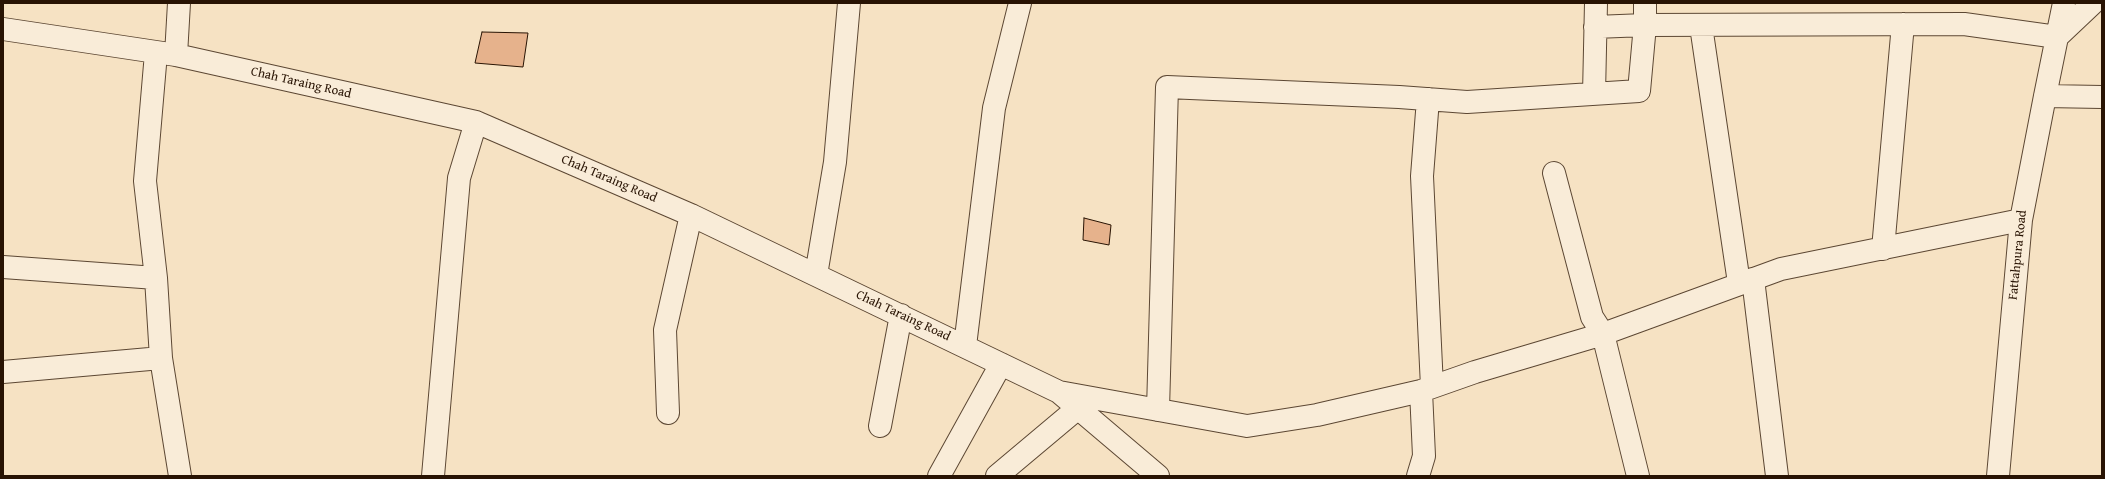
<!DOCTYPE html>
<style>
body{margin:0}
#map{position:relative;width:2105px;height:479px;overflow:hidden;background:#f6e2c3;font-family:"Gentium Book Plus",serif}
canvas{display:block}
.frame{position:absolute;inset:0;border:4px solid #281303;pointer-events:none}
</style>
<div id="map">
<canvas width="2105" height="479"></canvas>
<div class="frame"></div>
</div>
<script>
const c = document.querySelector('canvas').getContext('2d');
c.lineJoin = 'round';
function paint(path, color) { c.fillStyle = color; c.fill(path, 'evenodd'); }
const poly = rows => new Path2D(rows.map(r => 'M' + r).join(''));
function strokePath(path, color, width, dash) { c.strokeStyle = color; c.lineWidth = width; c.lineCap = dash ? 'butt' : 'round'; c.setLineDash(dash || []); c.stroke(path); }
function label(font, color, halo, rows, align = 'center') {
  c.font = font + ' "Gentium Book Plus",serif'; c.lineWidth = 3.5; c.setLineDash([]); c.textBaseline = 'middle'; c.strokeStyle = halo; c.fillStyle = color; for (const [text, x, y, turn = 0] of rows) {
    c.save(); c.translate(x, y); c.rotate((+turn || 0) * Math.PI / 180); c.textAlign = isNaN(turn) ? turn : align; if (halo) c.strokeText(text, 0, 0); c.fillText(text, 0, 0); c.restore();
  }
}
const building = poly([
 [482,32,528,33,523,67,475,63,482,32],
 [1084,218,1111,225,1109,245,1083,240,1084,218]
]);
paint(building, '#e6b28c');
strokePath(building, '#281303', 1);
const minor = poly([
 [1701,26,1739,283],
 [1595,27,1645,25,1645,3],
 [3,29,176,55,476,122,691,215,1059,392,1158,476],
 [156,53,145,181,156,278,161,358,180,476],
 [176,55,179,3],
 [1594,94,1596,3],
 [2045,96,2102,97],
 [1428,99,1422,176,1432,387],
 [1554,173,1592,317,1603,334,1638,476],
 [1883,249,1903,24],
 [3,267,156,278],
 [816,275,835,162,849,3],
 [1753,279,1777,476],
 [965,346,994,108,1020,3],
 [3,372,161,358],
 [1059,392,1247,426,1317,415,1421,391,1475,372,1603,334,1781,269,2021,220],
 [1158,410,1167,87,1399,97,1467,102,1639,91,1645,25,1964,24,2057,37,2064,3],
 [668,413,665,330,691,215],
 [880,426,901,315],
 [433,476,459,178,476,122],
 [939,476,1001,364],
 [997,476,1078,408],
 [1418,476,1424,456,1421,391],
 [1998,476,2021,220,2045,96,2057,37,2093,3]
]);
strokePath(minor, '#5c4733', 24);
strokePath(minor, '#f9ecd8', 22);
label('13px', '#281303', '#f9ecd8', [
 ["Chah Taraing Road",301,83,13],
 ["Chah Taraing Road",609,179,23],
 ["Fattahpura Road",2018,255,-84],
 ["Chah Taraing Road",903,316,25]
]);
</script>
